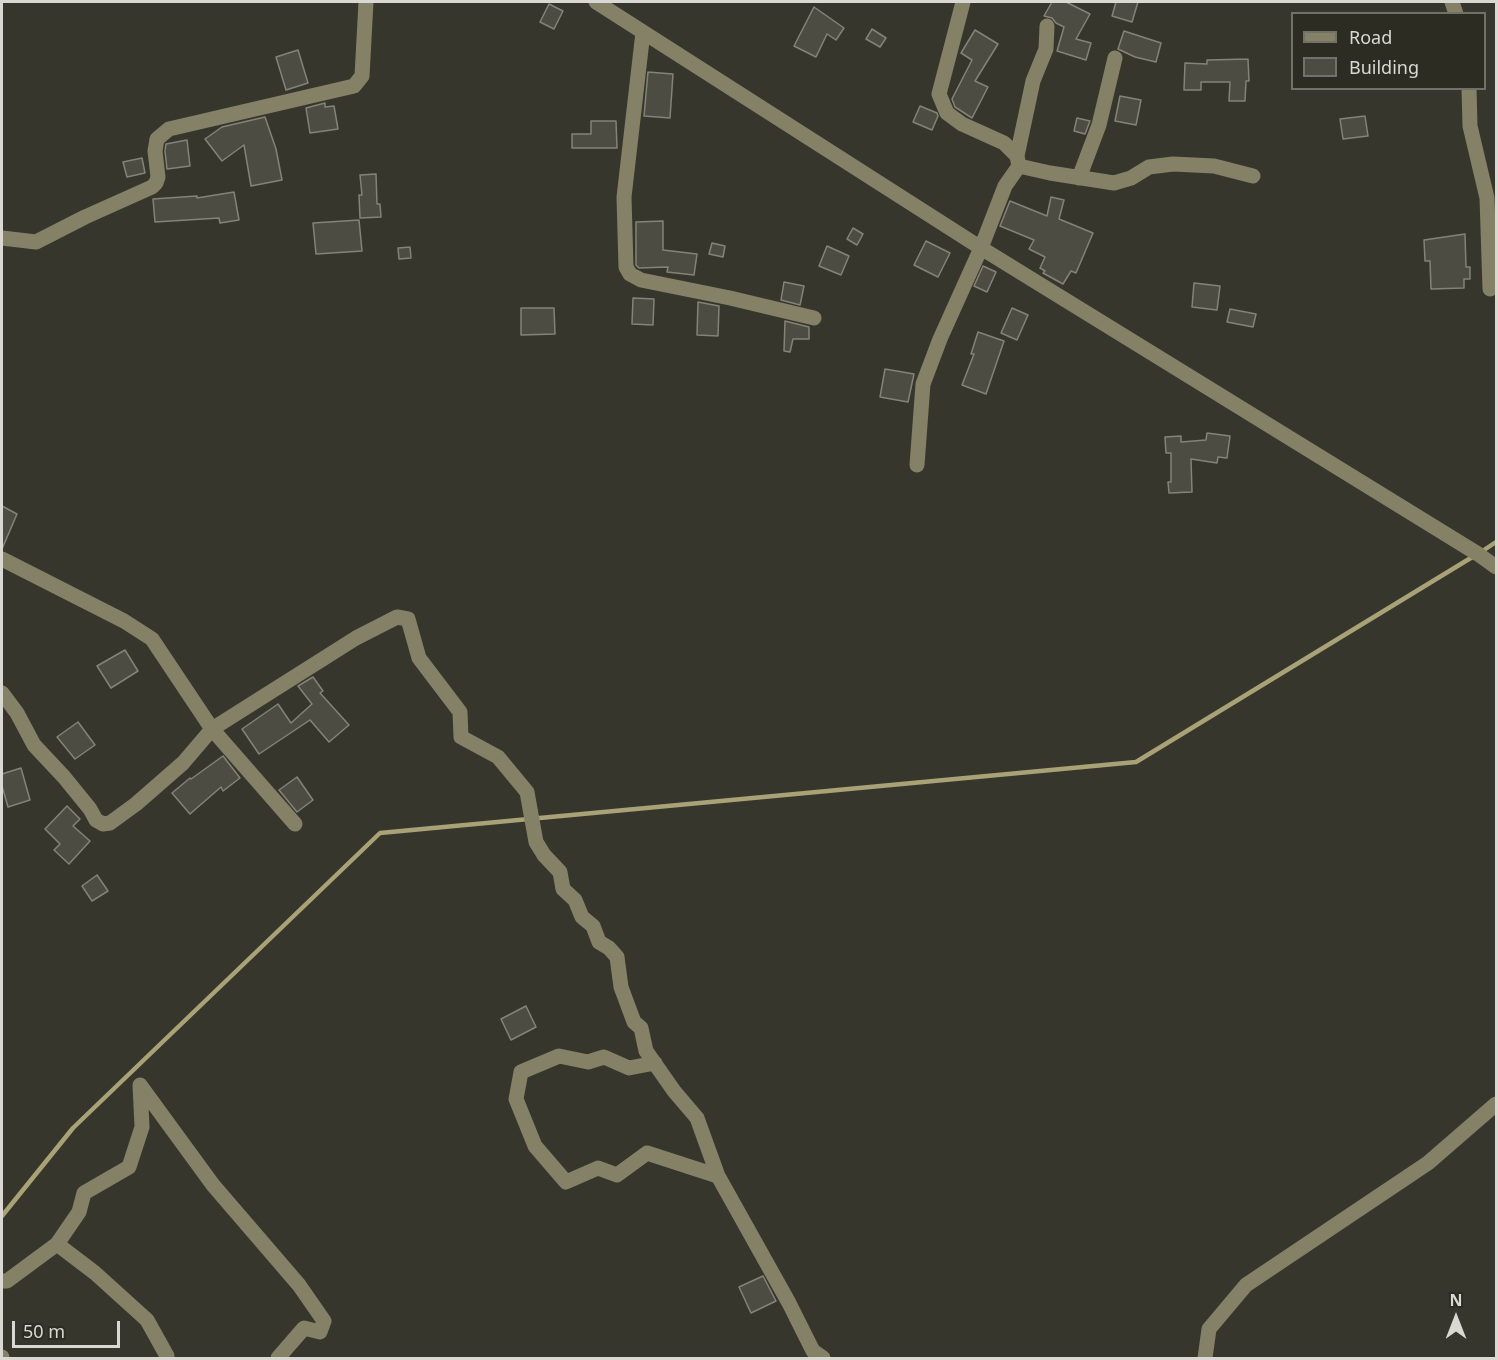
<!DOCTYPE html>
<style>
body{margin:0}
#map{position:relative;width:1498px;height:1360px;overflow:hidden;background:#37362d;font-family:"Noto Sans",sans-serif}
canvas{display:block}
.frame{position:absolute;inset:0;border:3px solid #d9d8d3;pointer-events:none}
.legend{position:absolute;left:1291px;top:12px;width:195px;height:78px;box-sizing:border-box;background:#2d2c23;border:2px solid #727169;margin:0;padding:8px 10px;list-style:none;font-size:18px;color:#d9d8d3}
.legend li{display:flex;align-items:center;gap:12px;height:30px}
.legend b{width:30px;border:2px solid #727169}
.north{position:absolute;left:1426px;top:1288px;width:60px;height:60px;-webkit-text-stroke:4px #2d2c23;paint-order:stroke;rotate:0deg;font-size:16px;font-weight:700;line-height:24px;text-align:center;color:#d9d8d3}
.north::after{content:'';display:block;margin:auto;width:21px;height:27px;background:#d9d8d3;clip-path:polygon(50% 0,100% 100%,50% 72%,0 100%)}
.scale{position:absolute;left:12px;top:1321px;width:108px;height:27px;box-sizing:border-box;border:3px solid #d9d8d3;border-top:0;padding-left:8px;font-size:18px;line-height:21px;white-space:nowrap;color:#d9d8d3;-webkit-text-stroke:4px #2d2c23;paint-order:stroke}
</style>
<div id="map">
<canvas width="1498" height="1360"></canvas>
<div class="frame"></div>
<ul class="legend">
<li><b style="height:8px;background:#848167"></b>Road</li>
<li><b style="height:16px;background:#4d4c43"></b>Building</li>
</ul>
<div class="north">N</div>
<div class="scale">50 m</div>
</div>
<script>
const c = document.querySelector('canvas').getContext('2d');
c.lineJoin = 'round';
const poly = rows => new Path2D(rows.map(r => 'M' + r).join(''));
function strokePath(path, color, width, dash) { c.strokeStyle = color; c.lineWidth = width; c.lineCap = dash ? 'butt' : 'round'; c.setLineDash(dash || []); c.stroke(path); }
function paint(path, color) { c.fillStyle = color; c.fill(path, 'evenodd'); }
strokePath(poly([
 [1481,552,1496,542],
 [2,1216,73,1128,380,833,1136,762,1474,556]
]), '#a9a276', 4.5);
const building = poly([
 [1052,2,1066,2,1090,14,1076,39,1091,43,1086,60,1057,51,1064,27,1056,23,1052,18,1044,16,1052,2],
 [1116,2,1138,2,1132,22,1112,16,1116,2],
 [549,4,563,11,554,29,540,22,549,4],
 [814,7,844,28,836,40,827,34,816,57,794,46,814,7],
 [872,29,886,38,880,47,866,39,872,29],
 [975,30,998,44,975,81,988,87,972,118,955,107,952,99,972,60,961,53,975,30],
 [1124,31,1161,43,1156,62,1135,57,1118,49,1124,31],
 [298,50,308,83,286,90,276,57,298,50],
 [1248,59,1249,81,1246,81,1245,101,1229,101,1230,82,1201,82,1201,90,1184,90,1185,63,1207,64,1207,60,1248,59],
 [648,72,673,74,670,118,644,116,648,72],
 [1120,96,1141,100,1136,125,1115,121,1120,96],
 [325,103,325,107,334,106,338,129,310,133,306,108,325,103],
 [920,106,937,113,938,116,932,130,913,122,920,106],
 [1365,116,1368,136,1343,139,1340,119,1365,116],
 [265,117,276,149,282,180,251,186,244,145,222,161,205,139,222,127,265,117],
 [1077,118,1090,121,1085,134,1074,131,1077,118],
 [591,121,616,121,617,148,572,148,572,134,591,134,591,121],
 [187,140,190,166,167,169,165,151,166,144,187,140],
 [142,158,145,173,127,177,123,162,142,158],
 [376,174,377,204,380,204,381,217,360,218,359,195,362,195,360,175,376,174],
 [234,192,239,220,220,223,219,218,155,222,153,199,197,196,197,198,234,192],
 [1051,197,1064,200,1059,219,1093,233,1076,273,1071,271,1063,284,1043,273,1045,271,1040,268,1045,257,1029,249,1034,240,1000,226,1010,201,1047,216,1051,197],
 [359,220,362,251,316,254,313,223,359,220],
 [663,221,663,250,697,254,694,275,667,272,668,267,639,268,636,265,636,222,663,221],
 [853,228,863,234,857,245,847,239,853,228],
 [1465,234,1466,267,1470,267,1470,279,1464,279,1464,288,1431,289,1430,261,1425,261,1424,240,1465,234],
 [926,241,950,253,938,277,914,265,926,241],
 [712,243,725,246,723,257,709,254,712,243],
 [827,246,849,256,841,275,819,266,827,246],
 [410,247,411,258,399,259,398,248,410,247],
 [983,266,996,272,987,292,974,286,983,266],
 [784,282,804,286,800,305,781,300,784,282],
 [1194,283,1220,286,1217,310,1192,307,1194,283],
 [633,298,654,299,653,325,632,324,633,298],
 [698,302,719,306,718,336,697,335,698,302],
 [521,308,554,308,555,334,521,335,521,308],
 [1012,308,1028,315,1017,340,1001,333,1012,308],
 [1230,309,1256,314,1253,327,1227,322,1230,309],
 [785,321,809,327,809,339,793,339,790,352,784,351,785,321],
 [978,332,1004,341,986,394,962,385,974,354,971,354,978,332],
 [885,369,914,374,908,402,880,397,885,369],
 [1207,433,1230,436,1227,458,1218,457,1217,463,1191,459,1192,492,1169,493,1168,482,1171,482,1171,453,1166,453,1165,437,1181,436,1181,442,1206,440,1207,433],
 [2,506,17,514,2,549,2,506],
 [125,650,138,671,111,688,97,666,125,650],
 [313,677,323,691,320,693,349,725,329,742,310,720,259,754,242,729,278,704,291,723,312,704,298,686,313,677],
 [78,722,95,745,75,759,57,737,78,722],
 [223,756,240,778,223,791,221,787,190,814,172,793,190,778,191,779,223,756],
 [21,768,30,800,8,807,2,786,2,774,21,768],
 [297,777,313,800,297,812,279,790,297,777],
 [67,806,80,819,73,826,90,841,69,864,54,850,60,844,45,829,67,806],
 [97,875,108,891,92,901,82,886,97,875],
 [526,1006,536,1027,511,1040,501,1019,526,1006],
 [763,1276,776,1301,751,1313,739,1287,763,1276]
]);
paint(building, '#4d4c43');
strokePath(building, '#848378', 1.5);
strokePath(poly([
 [596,2,981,248,1478,554,1496,567],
 [1452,2,1456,14],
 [643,32,624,197,626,267,630,274,641,280,730,298,814,318],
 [1469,88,1470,126,1487,198,1490,289],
 [1017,156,1033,81,1046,49,1047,26],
 [1019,166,1050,173,1114,183,1131,178,1149,167,1173,164,1214,166,1253,176],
 [1079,178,1099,125,1115,58],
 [2,238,36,242,85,217,152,187,156,183,158,177,155,151,157,139,169,129,354,86,362,76,366,2],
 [917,465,923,384,940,339,981,248,1005,186,1019,166,1017,156,1004,143,962,124,947,113,939,94,963,2],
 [2,559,124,621,152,639,212,729,183,763,136,804,110,823,103,824,96,820,90,809,64,777,34,745,17,713,2,693],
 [295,824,212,729,356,638,397,617,408,619,419,658,460,712,461,737,498,757,527,792,536,842,544,855,560,872,563,889,575,900,582,917,593,926,599,942,609,948,617,957,621,987,634,1022,641,1028,646,1051,674,1091,697,1118,718,1176,789,1303,813,1351,823,1358],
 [655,1063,629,1068,604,1057,588,1062,559,1056,521,1072,516,1099,535,1146,566,1182,598,1168,617,1175,647,1153,718,1176],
 [57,1244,95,1273,147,1320,167,1356,167,1358],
 [2,1281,7,1281,57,1244,79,1212,84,1193,129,1167,142,1127,140,1085,213,1185,299,1285,324,1321,320,1332,304,1328,278,1358],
 [2,1357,2,1358],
 [1205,1358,1209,1329,1246,1285,1428,1163,1496,1104]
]), '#848167', 15);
</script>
